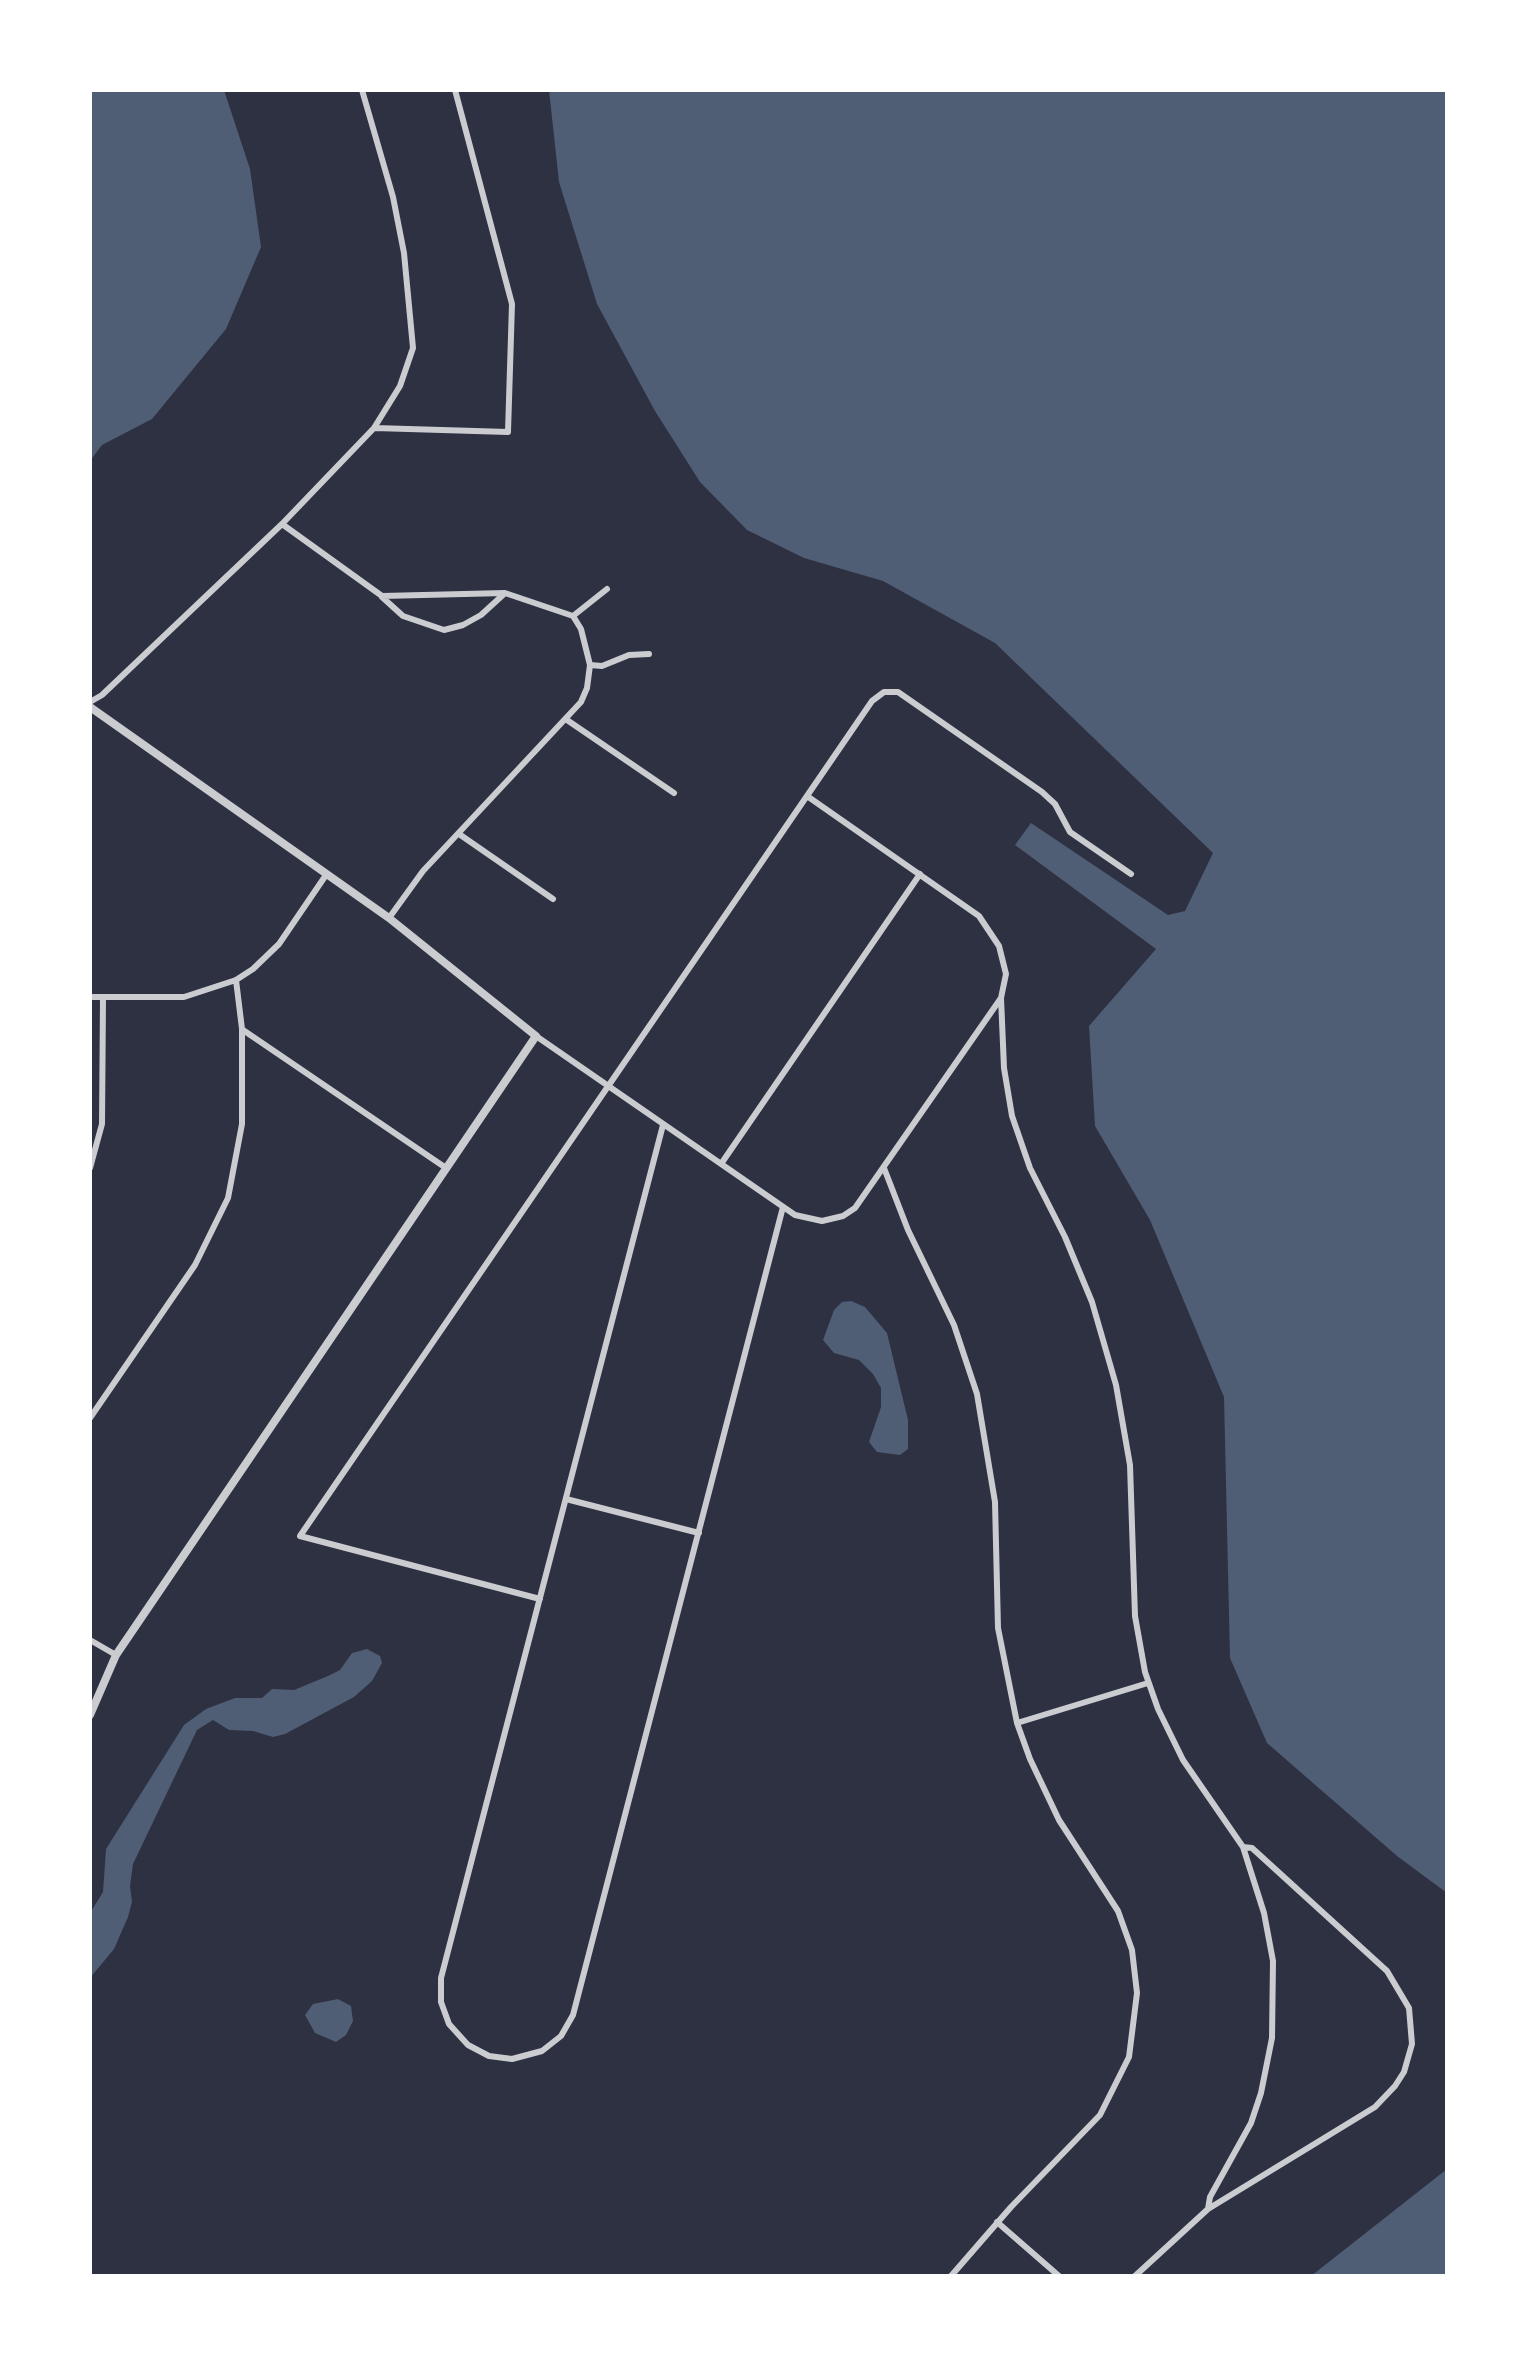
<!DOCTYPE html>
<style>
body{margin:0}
#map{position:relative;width:1537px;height:2366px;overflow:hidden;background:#2d3142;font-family:"Noto Sans",sans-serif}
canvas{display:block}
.frame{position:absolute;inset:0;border:92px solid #fff;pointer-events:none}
</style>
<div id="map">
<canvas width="1537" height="2366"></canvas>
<div class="frame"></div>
</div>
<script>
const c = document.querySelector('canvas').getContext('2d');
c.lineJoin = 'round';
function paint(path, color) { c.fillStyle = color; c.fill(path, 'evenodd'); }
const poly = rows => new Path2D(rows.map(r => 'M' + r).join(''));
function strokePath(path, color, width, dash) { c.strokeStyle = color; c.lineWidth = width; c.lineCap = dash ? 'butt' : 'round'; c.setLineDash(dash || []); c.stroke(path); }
paint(poly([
 [90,90,224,90,250,169,261,247,226,329,152,419,102,445,90,461],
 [549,90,1447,90,1447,1893,1397,1856,1267,1743,1230,1658,1224,1397,1150,1220,1095,1126,1089,1026,1156,949,1015,845,1031,823,1168,915,1185,911,1213,853,995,643,883,581,804,558,747,530,700,482,655,411,597,304,559,182],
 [851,1301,865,1307,887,1333,908,1420,908,1449,900,1455,877,1452,869,1442,881,1407,881,1388,873,1374,859,1360,834,1353,823,1340,834,1310,842,1302],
 [367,1649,380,1656,382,1663,372,1681,354,1697,285,1734,273,1737,253,1731,229,1730,213,1720,197,1730,133,1864,130,1886,132,1902,128,1917,114,1949,90,1978,90,1913,103,1892,106,1849,184,1725,206,1709,235,1698,262,1698,272,1689,294,1690,328,1676,340,1670,352,1653],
 [338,1999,351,2006,353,2021,346,2035,336,2042,315,2033,305,2015,313,2004],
 [1447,2169,1447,2276,1311,2276]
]), '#4f5d75');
strokePath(poly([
 [375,428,508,432,512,304,455,90],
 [282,524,382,596,505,593,573,616,607,589],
 [382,597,403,616,444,630,463,625,481,615,504,594],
 [590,665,602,666,629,655,649,654],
 [90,702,102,695,282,524,374,428,400,386,413,348,404,253,393,197,362,90],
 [567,720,674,793],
 [459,834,553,899],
 [389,918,423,871,581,702,587,688,590,665,581,629,573,616],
 [90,997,184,997,236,980,253,969,279,944,326,875],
 [1001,998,1004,1068,1012,1116,1030,1168,1065,1237,1092,1302,1116,1385,1130,1465,1135,1616,1145,1672,1158,1709,1183,1760,1243,1847,1264,1913,1273,1961,1272,2038,1261,2093,1251,2123,1210,2197,1208,2209,1135,2276],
 [243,1030,446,1168],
 [536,1036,795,1215,822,1221,843,1216,855,1208,1001,998,1006,974,999,946,979,916,807,796],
 [663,1125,441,1978,441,2002,449,2024,468,2045,489,2056,512,2059,542,2051,561,2036,573,2015,783,1207],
 [721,1164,920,874],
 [90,1168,102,1124,103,998],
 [884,1168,908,1230,954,1325,977,1394,995,1502,998,1628,1017,1723,1030,1759,1059,1820,1118,1911,1132,1950,1137,1993,1129,2057,1100,2115,1011,2207,951,2276],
 [90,1418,195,1265,228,1198,242,1124,242,1029,236,980],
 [566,1499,699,1533],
 [540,1599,300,1536,872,701,884,692,898,692,1042,792,1055,804,1070,832,1131,874],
 [90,1640,116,1655],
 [1017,1723,1148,1683],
 [1208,2209,1375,2107,1395,2086,1404,2072,1412,2044,1409,2008,1387,1971,1252,1848,1243,1847],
 [997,2222,1059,2276]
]), '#caccd0', 6);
strokePath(poly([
 [90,707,389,918,536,1036,116,1655,90,1715]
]), '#caccd0', 8);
</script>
